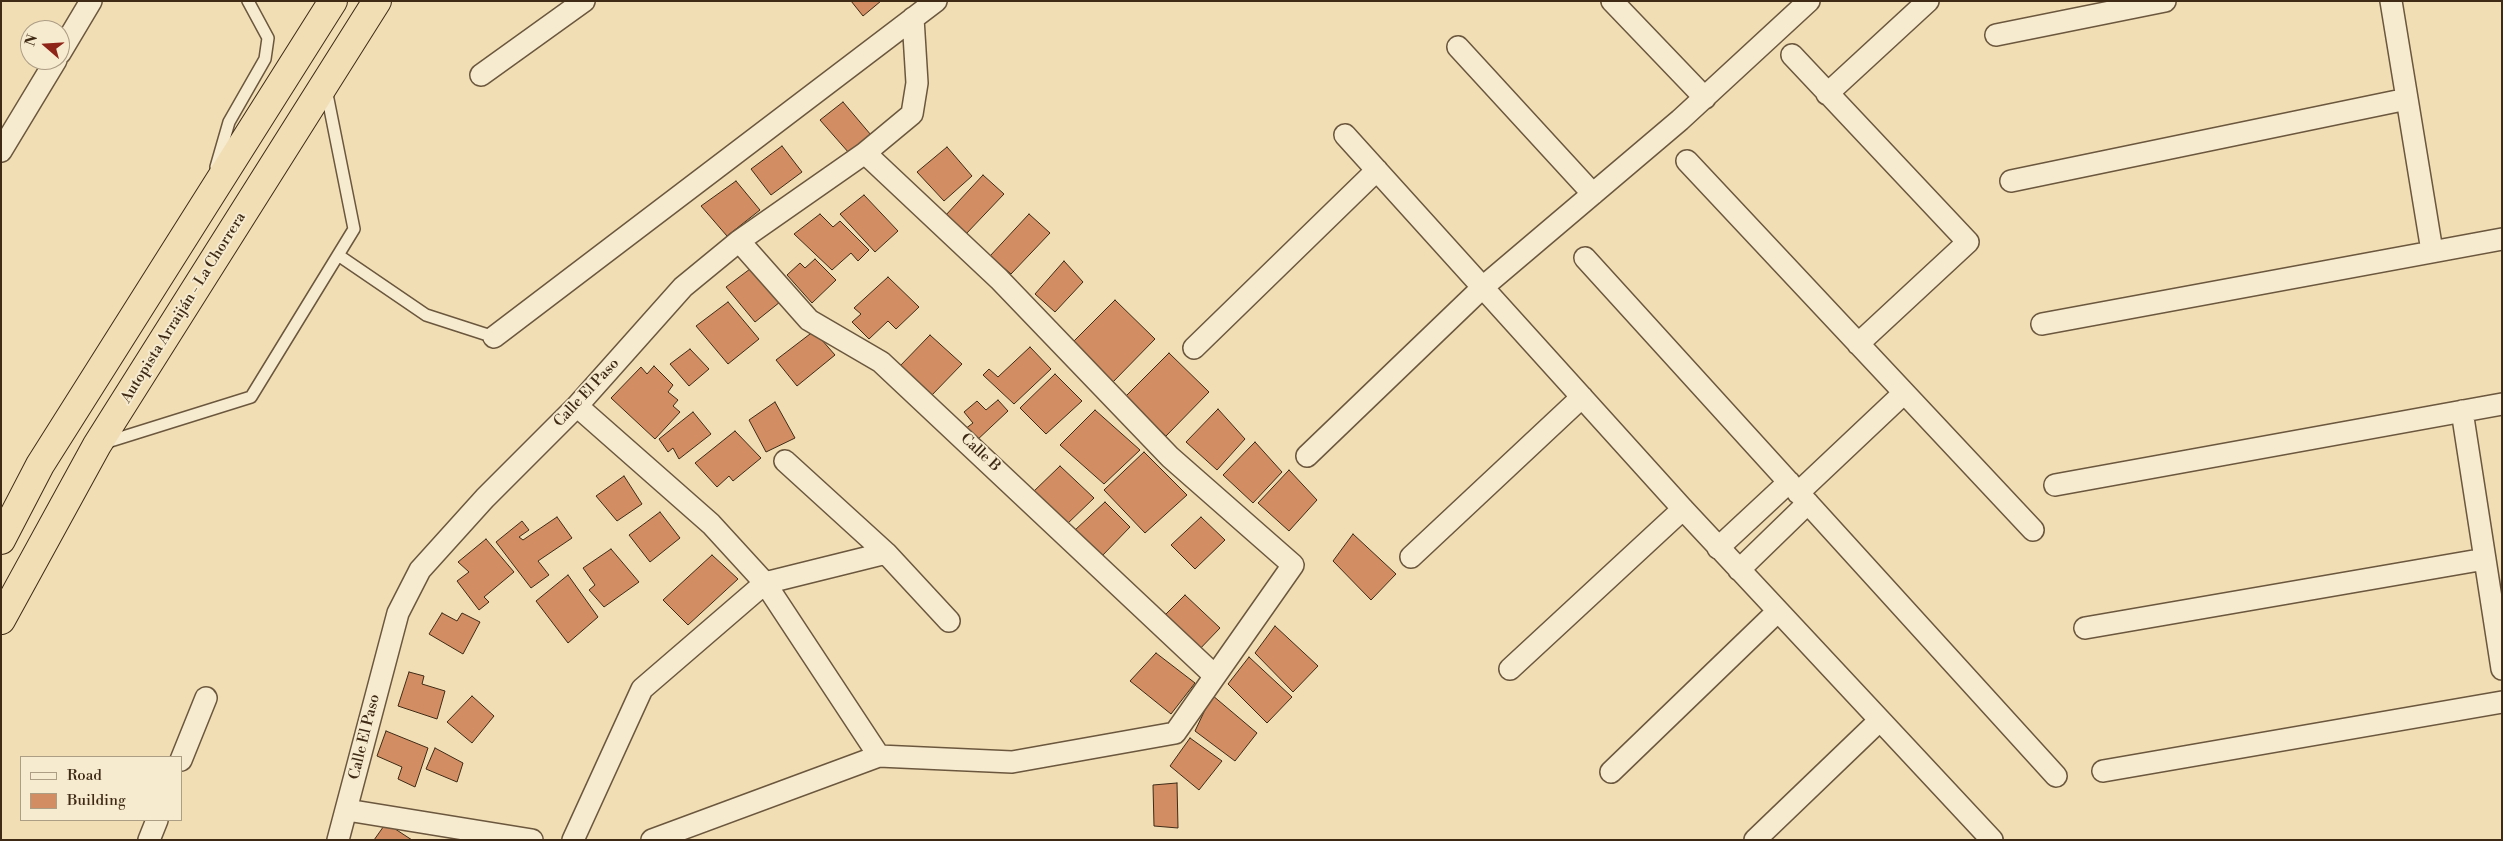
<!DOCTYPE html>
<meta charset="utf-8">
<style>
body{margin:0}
#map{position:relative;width:2503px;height:841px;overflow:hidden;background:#f1deb5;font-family:"Libre Bodoni",serif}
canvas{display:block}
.frame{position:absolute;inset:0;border:2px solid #3e2a15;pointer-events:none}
.legend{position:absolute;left:20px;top:756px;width:162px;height:65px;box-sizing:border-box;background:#f6eacf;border:1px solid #ac9d85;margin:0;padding:6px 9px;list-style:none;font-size:15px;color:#3e2a15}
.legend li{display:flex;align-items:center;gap:10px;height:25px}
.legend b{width:25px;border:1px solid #ac9d85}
.north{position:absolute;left:20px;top:20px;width:50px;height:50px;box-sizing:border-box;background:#f6eacf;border:1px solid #ac9d85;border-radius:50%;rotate:289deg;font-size:14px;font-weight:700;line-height:20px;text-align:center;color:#3e2a15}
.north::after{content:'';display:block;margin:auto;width:18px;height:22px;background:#8f2418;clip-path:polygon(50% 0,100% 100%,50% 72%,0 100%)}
</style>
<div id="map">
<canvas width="2503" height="841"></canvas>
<div class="frame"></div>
<ul class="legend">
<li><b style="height:6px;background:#f6eacf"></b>Road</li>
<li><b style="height:14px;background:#d28d63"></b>Building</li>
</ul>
<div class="north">N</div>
</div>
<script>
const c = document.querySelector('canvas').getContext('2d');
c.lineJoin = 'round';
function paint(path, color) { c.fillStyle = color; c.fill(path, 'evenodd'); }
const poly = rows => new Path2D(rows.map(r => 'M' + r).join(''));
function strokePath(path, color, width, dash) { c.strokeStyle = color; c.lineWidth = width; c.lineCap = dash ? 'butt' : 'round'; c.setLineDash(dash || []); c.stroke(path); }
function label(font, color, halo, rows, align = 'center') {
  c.font = font + ' "Libre Bodoni",serif'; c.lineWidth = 4; c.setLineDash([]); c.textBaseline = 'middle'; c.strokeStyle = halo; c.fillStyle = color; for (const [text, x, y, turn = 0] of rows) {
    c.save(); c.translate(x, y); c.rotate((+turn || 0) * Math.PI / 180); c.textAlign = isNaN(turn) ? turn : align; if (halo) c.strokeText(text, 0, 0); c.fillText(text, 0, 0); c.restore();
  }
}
const building = poly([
 [851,1,881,1,863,16,851,1],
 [843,102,871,135,849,153,820,120,843,102],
 [782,146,802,172,771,195,751,169,782,146],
 [947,147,972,176,944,201,917,172,947,147],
 [983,175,1004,194,965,235,945,216,983,175],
 [736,181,760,210,727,236,701,206,736,181],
 [864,195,898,231,875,252,840,214,864,195],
 [820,214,833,227,840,221,869,250,858,261,851,253,832,270,794,234,820,214],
 [1029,214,1050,233,1011,274,990,256,1029,214],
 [815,259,836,280,812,303,787,275,800,263,805,268,815,259],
 [1064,261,1083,282,1055,312,1035,294,1064,261],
 [750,269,780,302,755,322,726,287,750,269],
 [888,277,919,307,896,329,888,321,869,339,852,322,861,314,854,308,888,277],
 [1115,300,1155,339,1112,383,1072,343,1115,300],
 [728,302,759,339,728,364,696,326,728,302],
 [814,331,835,355,797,386,776,360,814,331],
 [930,335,962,364,931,396,899,367,930,335],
 [1030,347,1051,369,1014,404,983,375,989,369,998,377,1030,347],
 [690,349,709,369,689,386,670,364,690,349],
 [1169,353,1209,392,1166,436,1126,396,1169,353],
 [654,366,673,385,668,392,678,400,673,406,680,412,655,439,611,398,641,367,647,374,654,366],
 [1055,374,1082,401,1046,434,1020,408,1055,374],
 [998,400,1008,411,975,442,965,429,973,423,964,412,977,401,986,410,998,400],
 [775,402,795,438,766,452,749,420,775,402],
 [1218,409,1245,439,1217,470,1186,442,1218,409],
 [1095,410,1140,450,1104,484,1060,445,1095,410],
 [693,412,711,434,679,459,673,448,668,452,659,439,693,412],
 [735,431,761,458,733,481,729,476,717,487,695,463,735,431],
 [1255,442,1282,472,1253,503,1223,475,1255,442],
 [1144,452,1187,495,1145,533,1104,490,1144,452],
 [1060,466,1094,498,1065,526,1032,493,1060,466],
 [1289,470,1317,500,1289,531,1258,503,1289,470],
 [624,476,642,504,617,521,596,496,624,476],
 [1105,502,1130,527,1101,557,1074,531,1105,502],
 [660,512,680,538,650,562,629,535,660,512],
 [557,517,572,538,538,561,549,575,531,588,496,542,522,521,529,530,519,537,523,540,557,517],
 [1201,517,1225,540,1195,569,1171,545,1201,517],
 [1353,534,1396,574,1371,600,1333,561,1353,534],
 [486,539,514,572,484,597,489,602,479,610,457,581,469,572,458,562,486,539],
 [611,549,639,582,604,607,589,590,595,585,583,568,611,549],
 [712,555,738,579,688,625,663,600,712,555],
 [568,575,598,617,568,643,536,601,568,575],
 [1185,595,1220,628,1195,654,1160,620,1185,595],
 [442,613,457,621,462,613,480,622,463,654,429,634,442,613],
 [1275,626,1318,666,1293,692,1255,653,1275,626],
 [1156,653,1195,683,1171,714,1130,681,1156,653],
 [1249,657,1292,697,1267,723,1228,684,1249,657],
 [409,672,424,676,422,684,445,691,437,719,398,706,409,672],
 [1212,695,1257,733,1235,761,1195,731,1212,695],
 [472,696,494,716,472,743,447,722,472,696],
 [386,731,428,748,415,787,398,779,402,767,377,756,386,731],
 [1190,738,1222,761,1199,790,1170,766,1190,738],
 [435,748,463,763,457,782,426,769,435,748],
 [1177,783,1178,828,1154,826,1153,785,1177,783],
 [386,823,412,840,374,840,386,823]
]);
paint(building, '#d28d63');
strokePath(building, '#3e2a15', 1);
const service = poly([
 [216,167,229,122,265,59,268,38,248,1],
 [338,255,426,315,494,337],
 [104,443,251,397,354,229,326,89]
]);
const minor = poly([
 [1612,1,1705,98],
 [2391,1,2432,251],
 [1996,35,2165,1],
 [1458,47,1593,194],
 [60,53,91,1],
 [1792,55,1968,242,1858,344],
 [481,75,584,1],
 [1827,94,1928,1],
 [1345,135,1683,509,1992,840],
 [1,151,56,60],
 [1687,161,2033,530],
 [2011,181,2407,99],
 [739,241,809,320,881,362,1214,675],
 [1585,258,2056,776],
 [2042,324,2502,239],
 [494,337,936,1],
 [1194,348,1377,170],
 [577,406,711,524,765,583,879,756],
 [2462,411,2502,669],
 [1307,456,1483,287,1680,120,1809,1],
 [785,461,886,553,949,621],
 [2055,485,2502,404],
 [1798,493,1904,393],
 [1718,548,1789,482],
 [1411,557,1582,397],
 [1739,570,1808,503],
 [2085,628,2485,559],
 [1510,669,1683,509],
 [181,760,206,698],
 [2103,771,2502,702],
 [1611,772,1778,611],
 [347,810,532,840],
 [149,840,157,820],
 [338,840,398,613,420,570,485,498,577,406,683,287,739,241,865,153,912,114,917,83,913,18],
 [573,840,642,689,765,583,886,553],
 [652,840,879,756,1012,762,1175,733,1293,565,1170,457,999,279,865,153],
 [1755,840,1880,720]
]);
const motorway = poly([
 [1,540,40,465,333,1],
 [1,620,97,445,377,1]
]);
strokePath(service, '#6b573d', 14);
strokePath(minor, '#6b573d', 24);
strokePath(motorway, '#3e2a15', 30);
strokePath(service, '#f6eacf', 11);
strokePath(minor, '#f6eacf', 21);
strokePath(motorway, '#f1deb5', 28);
label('15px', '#3e2a15', '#f6eacf', [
 ["Autopista Arraiján - La Chorrera",184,308,-58],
 ["Calle El Paso",587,393,-47],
 ["Calle B",980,453,43],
 ["Calle El Paso",365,737,-76]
]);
</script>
